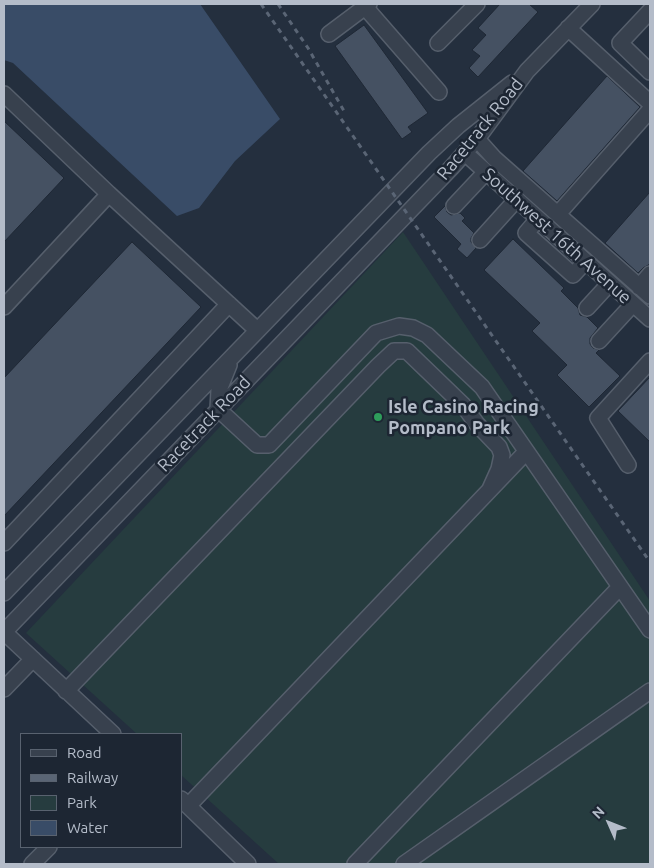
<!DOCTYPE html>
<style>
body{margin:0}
#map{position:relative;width:654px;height:868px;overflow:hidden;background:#242f3e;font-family:Ubuntu,sans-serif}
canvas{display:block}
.frame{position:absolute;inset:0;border:5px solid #b4bcc9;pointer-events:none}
.legend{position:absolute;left:20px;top:733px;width:162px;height:115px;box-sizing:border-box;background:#1d2633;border:1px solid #59626f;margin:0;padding:6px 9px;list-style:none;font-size:15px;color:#b4bcc9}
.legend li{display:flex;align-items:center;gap:10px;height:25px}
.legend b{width:25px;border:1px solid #59626f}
.north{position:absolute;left:584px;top:798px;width:50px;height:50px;-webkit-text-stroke:4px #1d2633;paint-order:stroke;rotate:314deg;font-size:14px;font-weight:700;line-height:20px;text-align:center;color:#b4bcc9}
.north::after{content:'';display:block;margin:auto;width:18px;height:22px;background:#b4bcc9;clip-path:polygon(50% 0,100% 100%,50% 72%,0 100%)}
</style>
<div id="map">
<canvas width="654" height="868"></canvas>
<div class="frame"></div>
<ul class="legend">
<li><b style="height:6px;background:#38414e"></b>Road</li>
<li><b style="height:6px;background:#5a6575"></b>Railway</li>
<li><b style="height:14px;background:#263c3f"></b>Park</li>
<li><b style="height:14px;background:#394c67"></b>Water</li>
</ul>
<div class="north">N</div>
</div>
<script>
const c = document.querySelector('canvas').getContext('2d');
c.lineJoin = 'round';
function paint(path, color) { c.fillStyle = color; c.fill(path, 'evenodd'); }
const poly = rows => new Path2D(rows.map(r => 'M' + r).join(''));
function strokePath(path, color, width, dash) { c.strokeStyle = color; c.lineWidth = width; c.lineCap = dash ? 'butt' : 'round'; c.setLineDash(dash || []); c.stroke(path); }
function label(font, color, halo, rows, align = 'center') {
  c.font = font + ' Ubuntu,sans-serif'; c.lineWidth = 5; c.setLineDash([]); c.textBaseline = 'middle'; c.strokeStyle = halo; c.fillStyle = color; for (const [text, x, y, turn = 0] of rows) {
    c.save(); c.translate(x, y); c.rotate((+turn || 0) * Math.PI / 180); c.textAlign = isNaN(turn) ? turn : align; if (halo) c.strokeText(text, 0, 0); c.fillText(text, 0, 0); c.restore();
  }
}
paint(poly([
 [403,232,650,601,650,864,279,864,181,775,181,734,137,734,26,633]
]), '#263c3f');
paint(poly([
 [4,4,200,4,280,119,235,161,199,208,177,216,13,63,4,60]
]), '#394c67');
const building = poly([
 [500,4,529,4,538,12,478,77,469,68,480,56,472,50,486,35,478,28,500,4],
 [364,25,428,113,408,127,412,132,402,139,335,46,364,25],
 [607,76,640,107,557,201,523,171,607,76],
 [4,121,64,178,4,242,4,121],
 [650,192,650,264,643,268,638,273,605,243,650,192],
 [445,206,447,212,451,215,460,213,465,218,462,221,474,233,471,238,471,242,476,248,467,258,457,249,461,244,434,217,445,206],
 [513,239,564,288,561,291,578,308,580,315,587,317,598,328,590,338,590,344,593,348,599,350,596,353,620,376,589,407,557,375,567,365,532,331,540,323,484,270,513,239],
 [132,242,201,307,4,516,4,378,132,242],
 [650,377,650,442,618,411,650,377]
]);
paint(building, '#455162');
strokePath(building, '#1f2835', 1);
const minor = poly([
 [365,7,439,92],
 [650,11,620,43,650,72],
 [568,28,650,103],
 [329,34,369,4],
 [438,43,477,4],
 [4,94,109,194,4,307],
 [477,139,494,158,650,296],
 [465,153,650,319],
 [109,194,257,330],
 [454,206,485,173],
 [558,214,650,110],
 [538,219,526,233,573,275,585,262],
 [480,240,517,199],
 [639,287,650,274],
 [587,308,609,284],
 [599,341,633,304],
 [229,365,219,390,218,409,257,445,269,445,376,333,399,326,413,328,427,335,482,387,650,630],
 [628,465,598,418,650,361],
 [4,543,229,304],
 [4,593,429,153,458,126,512,83],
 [4,632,452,167,477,139,527,71,592,4],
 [4,632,113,734],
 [4,689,33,659],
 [66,691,378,366,394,351,407,351,463,405,477,424,499,447,502,455,499,469,490,489],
 [181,799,248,864],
 [188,806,526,452],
 [32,864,49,847],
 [355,864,620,587],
 [404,864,650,691]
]);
strokePath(minor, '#565f6c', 18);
strokePath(minor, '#38414e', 15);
strokePath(poly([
 [261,4,650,562],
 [278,4,308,48,344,111]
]), '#5a6575', 3, [5, 5]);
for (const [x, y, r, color] of [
 [378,417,5,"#2e9e5b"]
]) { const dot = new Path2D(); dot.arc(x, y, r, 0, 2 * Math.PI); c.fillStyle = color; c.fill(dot); strokePath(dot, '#1d2633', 2); }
label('18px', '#b4bcc9', '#1d2633', [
 ["Racetrack Road",480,129,-51],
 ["Southwest 16th Avenue",557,236,42],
 ["Racetrack Road",204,424,-46]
]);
label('bold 18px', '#b4bcc9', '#1d2633', [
 ["Isle Casino Racing",388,407],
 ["Pompano Park",388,428]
], 'left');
</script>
